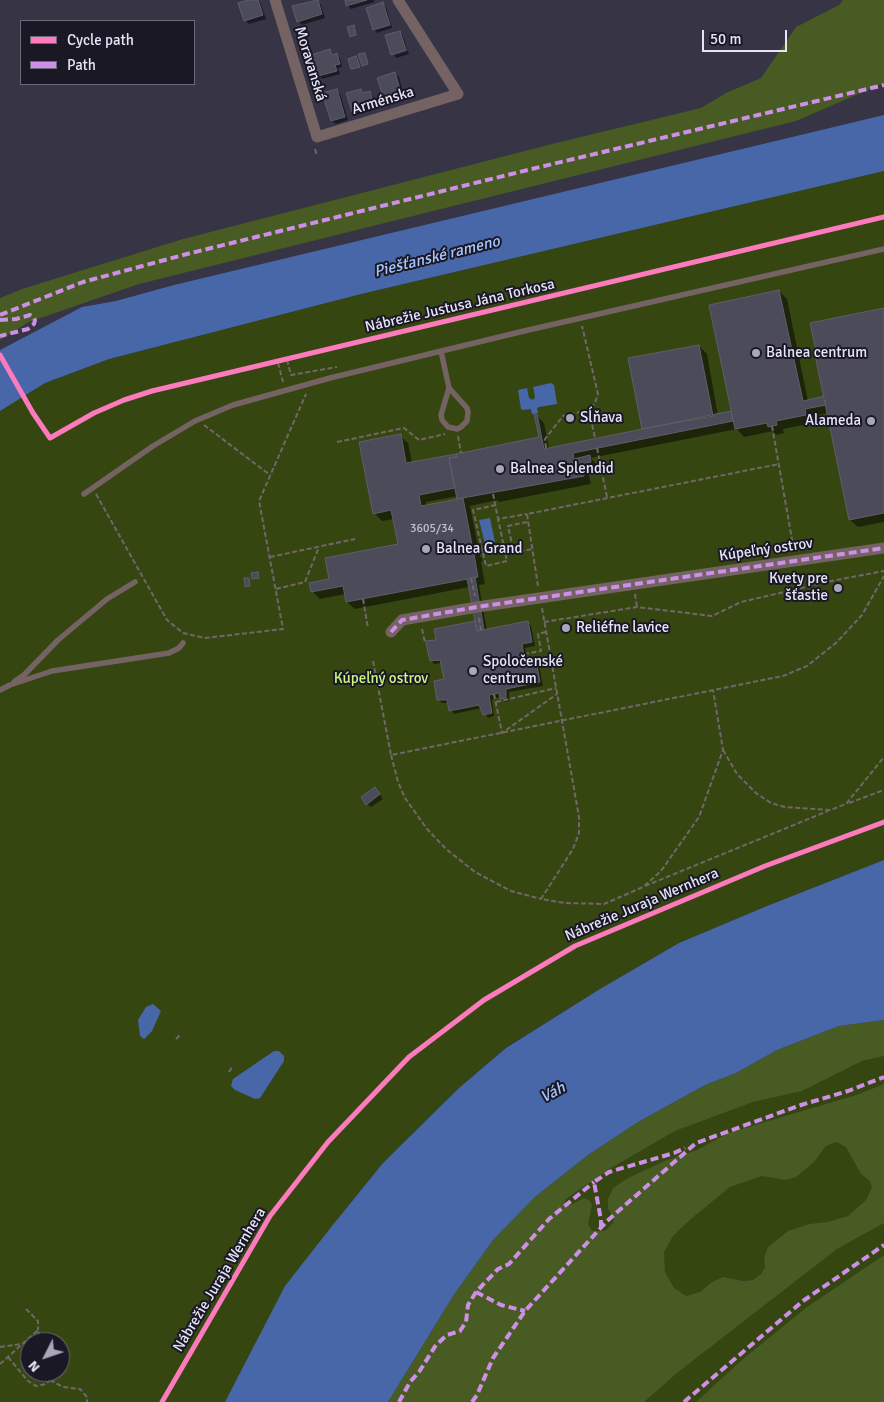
<!DOCTYPE html>
<meta charset="utf-8">
<style>
body{margin:0}
#map{position:relative;width:884px;height:1402px;overflow:hidden;background:#363445;font-family:Signika,sans-serif}
canvas{display:block}
.legend{position:absolute;left:20px;top:20px;width:175px;height:65px;box-sizing:border-box;background:#1a1825;border:1px solid #6c6a79;margin:0;padding:6px 9px;list-style:none;font-size:15px;color:#e6e5f7}
.legend li{display:flex;align-items:center;gap:10px;height:25px}
.legend b{width:25px;border:1px solid #6c6a79}
.north{position:absolute;left:20px;top:1332px;width:50px;height:50px;box-sizing:border-box;background:#1a1825;border:1px solid #6c6a79;border-radius:50%;rotate:229deg;font-size:14px;font-weight:700;line-height:20px;text-align:center;color:#e6e5f7}
.north::after{content:'';display:block;margin:auto;width:18px;height:22px;background:#a8a7b9;clip-path:polygon(50% 0,100% 100%,50% 72%,0 100%)}
.scale{position:absolute;left:702px;top:30px;width:85px;height:22px;box-sizing:border-box;border:2px solid #e6e5f7;border-top:0;padding-left:6px;font-size:15px;line-height:18px;white-space:nowrap;color:#e6e5f7;-webkit-text-stroke:4px #1a1825;paint-order:stroke}
</style>
<div id="map">
<canvas width="884" height="1402"></canvas>
<ul class="legend">
<li><b style="height:6px;background:#fd7abc"></b>Cycle path</li>
<li><b style="height:6px;background:#ce8fe9"></b>Path</li>
</ul>
<div class="north">N</div>
<div class="scale">50 m</div>
</div>
<script>
const c = document.querySelector('canvas').getContext('2d');
c.lineJoin = 'round';
function paint(path, color) { c.fillStyle = color; c.fill(path, 'evenodd'); }
const poly = rows => new Path2D(rows.map(r => 'M' + r).join(''));
function strokePath(path, color, width, dash) { c.strokeStyle = color; c.lineWidth = width; c.lineCap = dash ? 'butt' : 'round'; c.setLineDash(dash || []); c.stroke(path); }
function label(font, color, halo, rows, align = 'center') {
  c.font = font + ' Signika,sans-serif'; c.lineWidth = 4; c.setLineDash([]); c.textBaseline = 'middle'; c.strokeStyle = halo; c.fillStyle = color; for (const [text, x, y, turn = 0] of rows) {
    c.save(); c.translate(x, y); c.rotate((+turn || 0) * Math.PI / 180); c.textAlign = isNaN(turn) ? turn : align; if (halo) c.strokeText(text, 0, 0); c.fillText(text, 0, 0); c.restore();
  }
}
paint(poly([
 [884,171,884,860,767,906,679,943,600,989,505,1048,459,1088,383,1163,332,1226,243,1369,225,1402,0,1402,0,411,45,383,109,359,361,294],
 [30,1342,60,1342,60,1372,30,1372],
 [884,1056,884,1084,856,1095,728,1133,697,1150,667,1160,613,1188,608,1199,608,1209,614,1218,613,1223,605,1231,592,1231,588,1224,592,1206,584,1198,571,1205,565,1202,566,1199,611,1168,675,1131,753,1102,802,1091,862,1061],
 [836,1142,846,1147,861,1174,869,1180,872,1187,866,1200,848,1216,827,1222,809,1224,788,1231,768,1247,764,1258,765,1267,761,1274,753,1280,743,1281,723,1277,712,1282,700,1292,686,1296,674,1288,665,1272,664,1252,673,1236,692,1218,730,1187,762,1176,785,1180,815,1161,826,1146],
 [884,1223,884,1255,807,1307,743,1359,696,1402,644,1402,677,1373,837,1249]
]), '#364611');
paint(poly([
 [843,0,884,0,884,83,796,121,139,284,29,322,0,340,0,298,22,289,183,239,556,143,701,108,726,93,761,78,796,27,839,5],
 [884,1020,884,1056,862,1061,802,1091,753,1102,675,1131,611,1168,566,1199,565,1202,571,1205,584,1198,590,1201,592,1205,588,1224,592,1231,605,1231,613,1223,614,1218,608,1209,608,1199,613,1188,628,1178,667,1160,697,1150,728,1133,856,1095,884,1084,884,1223,837,1249,677,1373,644,1402,388,1402,453,1296,493,1240,536,1196,588,1155,638,1122,705,1085,736,1073,777,1050,839,1026],
 [836,1142,846,1147,861,1174,869,1180,872,1187,866,1200,848,1216,827,1222,809,1224,788,1231,768,1247,764,1258,765,1267,761,1274,753,1280,743,1281,723,1277,712,1282,700,1292,686,1296,674,1288,665,1272,664,1252,673,1236,692,1218,730,1187,762,1176,785,1180,796,1177,815,1161,826,1146],
 [884,1255,884,1402,696,1402,743,1359,807,1307]
]), '#485b23');
paint(poly([
 [884,115,884,171,361,294,109,359,45,383,0,411,0,350,82,307,116,301,174,285],
 [551,383,554,385,557,404,539,407,537,408,538,413,532,414,531,409,523,410,521,409,518,390,527,388,529,398,533,400,535,397,533,387],
 [490,518,495,542,485,544,479,520],
 [884,860,884,1020,839,1026,777,1050,736,1073,705,1085,638,1122,588,1155,536,1196,493,1240,453,1296,388,1402,225,1402,285,1286,332,1226,383,1163,459,1088,506,1048,600,989,679,943,767,906],
 [153,1004,161,1011,152,1031,144,1039,140,1036,138,1020,146,1007],
 [274,1051,279,1051,284,1056,284,1061,260,1098,255,1099,235,1090,231,1086,233,1079]
]), '#4767a9');
paint(poly([
 [252,0,258,0,260,2,266,19,249,24,245,20],
 [346,0,374,0,374,2,351,9,348,6],
 [318,1,321,5,325,18,302,25,298,21,293,6,302,4,304,6],
 [383,4,386,7,392,28,377,33,374,29],
 [400,32,403,36,407,49,393,53,393,55,387,36],
 [330,51,334,55,336,55,340,58,342,67,338,68,340,74,322,79,315,70],
 [408,51,409,54,396,58,394,55],
 [395,74,399,77,405,100,397,102,393,98,387,99,384,96],
 [336,90,340,94,348,120,336,124,332,121],
 [360,90,364,94,369,92,373,96,377,109,356,115,353,111],
 [779,291,787,299,808,401,826,397,884,310,884,522,858,527,850,520,829,413,812,416,814,423,783,429,784,433,776,435,773,431,744,437,737,429,591,458,597,465,598,469,588,471,591,484,499,502,497,500,470,506,480,556,483,561,481,562,485,584,479,585,487,631,528,623,531,626,535,646,525,648,528,663,535,662,539,665,543,686,509,692,509,701,505,702,501,697,492,699,494,716,488,718,482,708,454,714,451,710,449,703,442,703,439,700,445,680,442,663,434,664,431,660,438,641,435,630,476,622,469,587,355,609,347,602,346,594,320,599,312,591,399,545,394,519,382,521,374,513,400,436,408,443,412,463,540,438,536,415,544,423,549,449,643,430,630,359,699,346,707,354,718,416,733,412],
 [458,496,458,500,427,506,426,502],
 [378,792,383,799,371,807,367,804]
]), '#0007');
const building = poly([
 [248,0,258,0,263,15,244,21,238,3,248,0],
 [318,0,322,14,297,22,292,6,318,0],
 [345,0,367,0,346,6,345,0],
 [383,2,390,25,373,30,366,8,383,2],
 [354,25,356,35,350,37,347,27,354,25],
 [400,31,406,50,391,55,385,35,400,31],
 [330,49,332,55,337,53,340,64,335,65,337,71,318,76,316,70,314,71,311,62,313,61,311,55,330,49],
 [365,53,368,64,362,66,358,54,365,53],
 [356,56,360,67,351,69,348,59,356,56],
 [395,72,402,96,392,99,391,94,383,96,377,78,395,72],
 [337,89,345,117,331,121,322,93,337,89],
 [361,89,362,93,370,91,374,105,352,112,346,93,361,89],
 [779,290,803,401,825,396,826,405,805,409,806,415,776,421,777,425,768,427,767,423,735,429,709,305,779,290],
 [884,308,884,513,849,520,815,355,817,355,810,323,884,308],
 [699,345,713,416,642,429,628,358,699,345],
 [731,411,733,421,573,453,574,459,590,455,591,462,581,464,584,476,457,499,449,458,457,457,456,454,539,437,534,414,537,414,544,449,731,411],
 [401,434,406,463,456,454,457,457,449,458,455,488,419,495,421,506,463,498,473,550,475,549,476,554,474,554,478,577,346,602,343,586,311,592,309,583,329,579,325,558,398,544,391,510,373,514,359,442,401,434],
 [258,572,259,578,252,579,251,573,258,572],
 [475,577,484,630,477,631,467,579,475,577],
 [244,578,249,578,250,586,245,587,244,578],
 [475,621,477,631,528,621,532,642,522,644,525,662,536,660,540,682,506,689,506,698,500,699,499,693,489,695,492,713,483,715,479,705,449,711,447,700,437,700,434,681,444,679,440,660,430,661,426,643,426,641,436,640,434,629,475,621],
 [375,787,380,794,366,805,361,797,375,787]
]);
paint(building, '#4c4b59');
strokePath(building, '#5f5d6c', 1);
strokePath(poly([
 [315,149,317,156],
 [0,355,33,413,50,438,94,413,124,400,152,391,884,217],
 [287,360,291,375,337,367],
 [278,363,283,382],
 [589,410,595,438],
 [204,425,270,475],
 [772,426,794,551],
 [458,436,461,453],
 [337,442,404,428,419,440,445,434],
 [546,448,545,439,563,416,589,410,595,403,598,394,582,326],
 [597,448,607,497],
 [96,494,167,620,183,633,205,638,283,629,259,501,306,394],
 [493,494,498,519,527,514],
 [496,505,473,510,486,566,507,561,498,519],
 [527,522,508,526,514,553,532,549],
 [482,551,504,546],
 [270,557,355,539],
 [471,578,475,596],
 [538,586,527,514,779,464],
 [276,589,305,582,319,547],
 [635,594,637,607],
 [363,599,368,628],
 [542,608,579,817,579,833,573,849,541,899,565,903,604,904,643,887,661,871,699,817,723,750,713,690],
 [479,618,481,630],
 [544,622,637,607,712,616,741,602,836,580,884,571],
 [422,629,425,642],
 [524,654,541,651,538,634,546,632],
 [373,661,391,755,783,676,807,666,837,642,862,615,884,576],
 [494,694,502,733,557,694],
 [496,702,556,688],
 [723,750,737,774,756,793,771,803,785,807,830,810,846,804,884,757],
 [391,755,398,782,405,798,427,829,446,849,475,872,511,891,541,899],
 [849,803,884,790],
 [645,886,828,811],
 [176,1039,180,1035],
 [229,1072,232,1067],
 [26,1309,38,1321,38,1330],
 [0,1347,22,1344],
 [8,1357,28,1381,36,1386,46,1384,50,1380,54,1372],
 [0,1364,38,1330,40,1342],
 [50,1380,63,1387,80,1389,87,1397,87,1402],
 [162,1402,270,1216,328,1142,409,1057,484,1000,575,946,765,866,884,822]
]), '#71666a', 2, [5, 2.5]);
strokePath(poly([
 [441,351,449,388],
 [449,388,467,408,468,412,467,421,461,427,457,429,448,427,442,420,441,415,449,388],
 [84,494,153,446,195,421,233,405,330,378,524,331,884,249],
 [14,682,25,674,58,640,107,599,135,582],
 [0,690,10,685,52,671,169,653,179,648,183,643]
]), '#746362', 5.5);
strokePath(poly([
 [275,0,317,137,458,94,398,0],
 [391,632,402,620,477,607,884,548]
]), '#746362', 11);
strokePath(poly([
 [0,315,83,282,187,254,540,167,884,85],
 [0,320,16,319,30,315,33,317,35,320,34,324,28,329,0,336],
 [391,632,402,620,477,607,884,548],
 [601,1228,601,1220,594,1182,609,1172,674,1153,685,1148],
 [476,1292,501,1305,525,1311],
 [399,1402,410,1382,419,1372,436,1345,447,1335,460,1331,466,1322,468,1305,476,1292,498,1269,509,1264,549,1219,594,1182],
 [472,1402,477,1395,493,1358,525,1311,607,1221,696,1143,801,1105,848,1091,884,1077],
 [684,1402,803,1301,884,1245]
]), '#ce8fe9', 4, [8, 4]);
strokePath(poly([
 [0,355,33,413,50,438,94,413,124,400,152,391,884,217],
 [162,1402,270,1216,328,1142,409,1057,484,1000,575,946,765,866,884,822]
]), '#fd7abc', 5);
for (const [x, y, r, color] of [
 [756,353,5,"#a8a7b9"],
 [570,418,5,"#a8a7b9"],
 [871,421,5,"#a8a7b9"],
 [500,469,5,"#a8a7b9"],
 [426,549,5,"#a8a7b9"],
 [838,588,5,"#a8a7b9"],
 [566,628,5,"#a8a7b9"],
 [473,671,5,"#a8a7b9"]
]) { const dot = new Path2D(); dot.arc(x, y, r, 0, 2 * Math.PI); c.fillStyle = color; c.fill(dot); strokePath(dot, '#1a1825', 2); }
label('12px', '#c0bed0', null, [
 ["3605/34",432,529]
]);
label('15px', '#e6e5f7', '#1a1825', [
 ["Moravanská",310,64,73],
 ["Arménska",383,101,-17],
 ["Nábrežie Justusa Jána Torkosa",460,306,-13],
 ["Kúpeľný ostrov",766,550,-8],
 ["Nábrežie Juraja Wernhera",642,905,-23],
 ["Nábrežie Juraja Wernhera",220,1280,-59]
]);
label('15px', '#e6e5f7', '#1a1825', [
 ["Balnea centrum",766,353],
 ["Sĺňava",580,418],
 ["Alameda",861,421,"right"],
 ["Balnea Splendid",510,469],
 ["Balnea Grand",436,549],
 ["Kvety pre",828,579,"right"],
 ["šťastie",828,596,"right"],
 ["Reliéfne lavice",576,628],
 ["Spoločenské",483,662],
 ["centrum",483,679]
], 'left');
label('15px', '#cdf683', '#1a1825', [
 ["Kúpeľný ostrov",381,679]
]);
label('italic 16px', '#a6c4ff', '#1a1825', [
 ["Piešťanské rameno",437,257,-14],
 ["Váh",553,1093,-28]
]);
</script>
